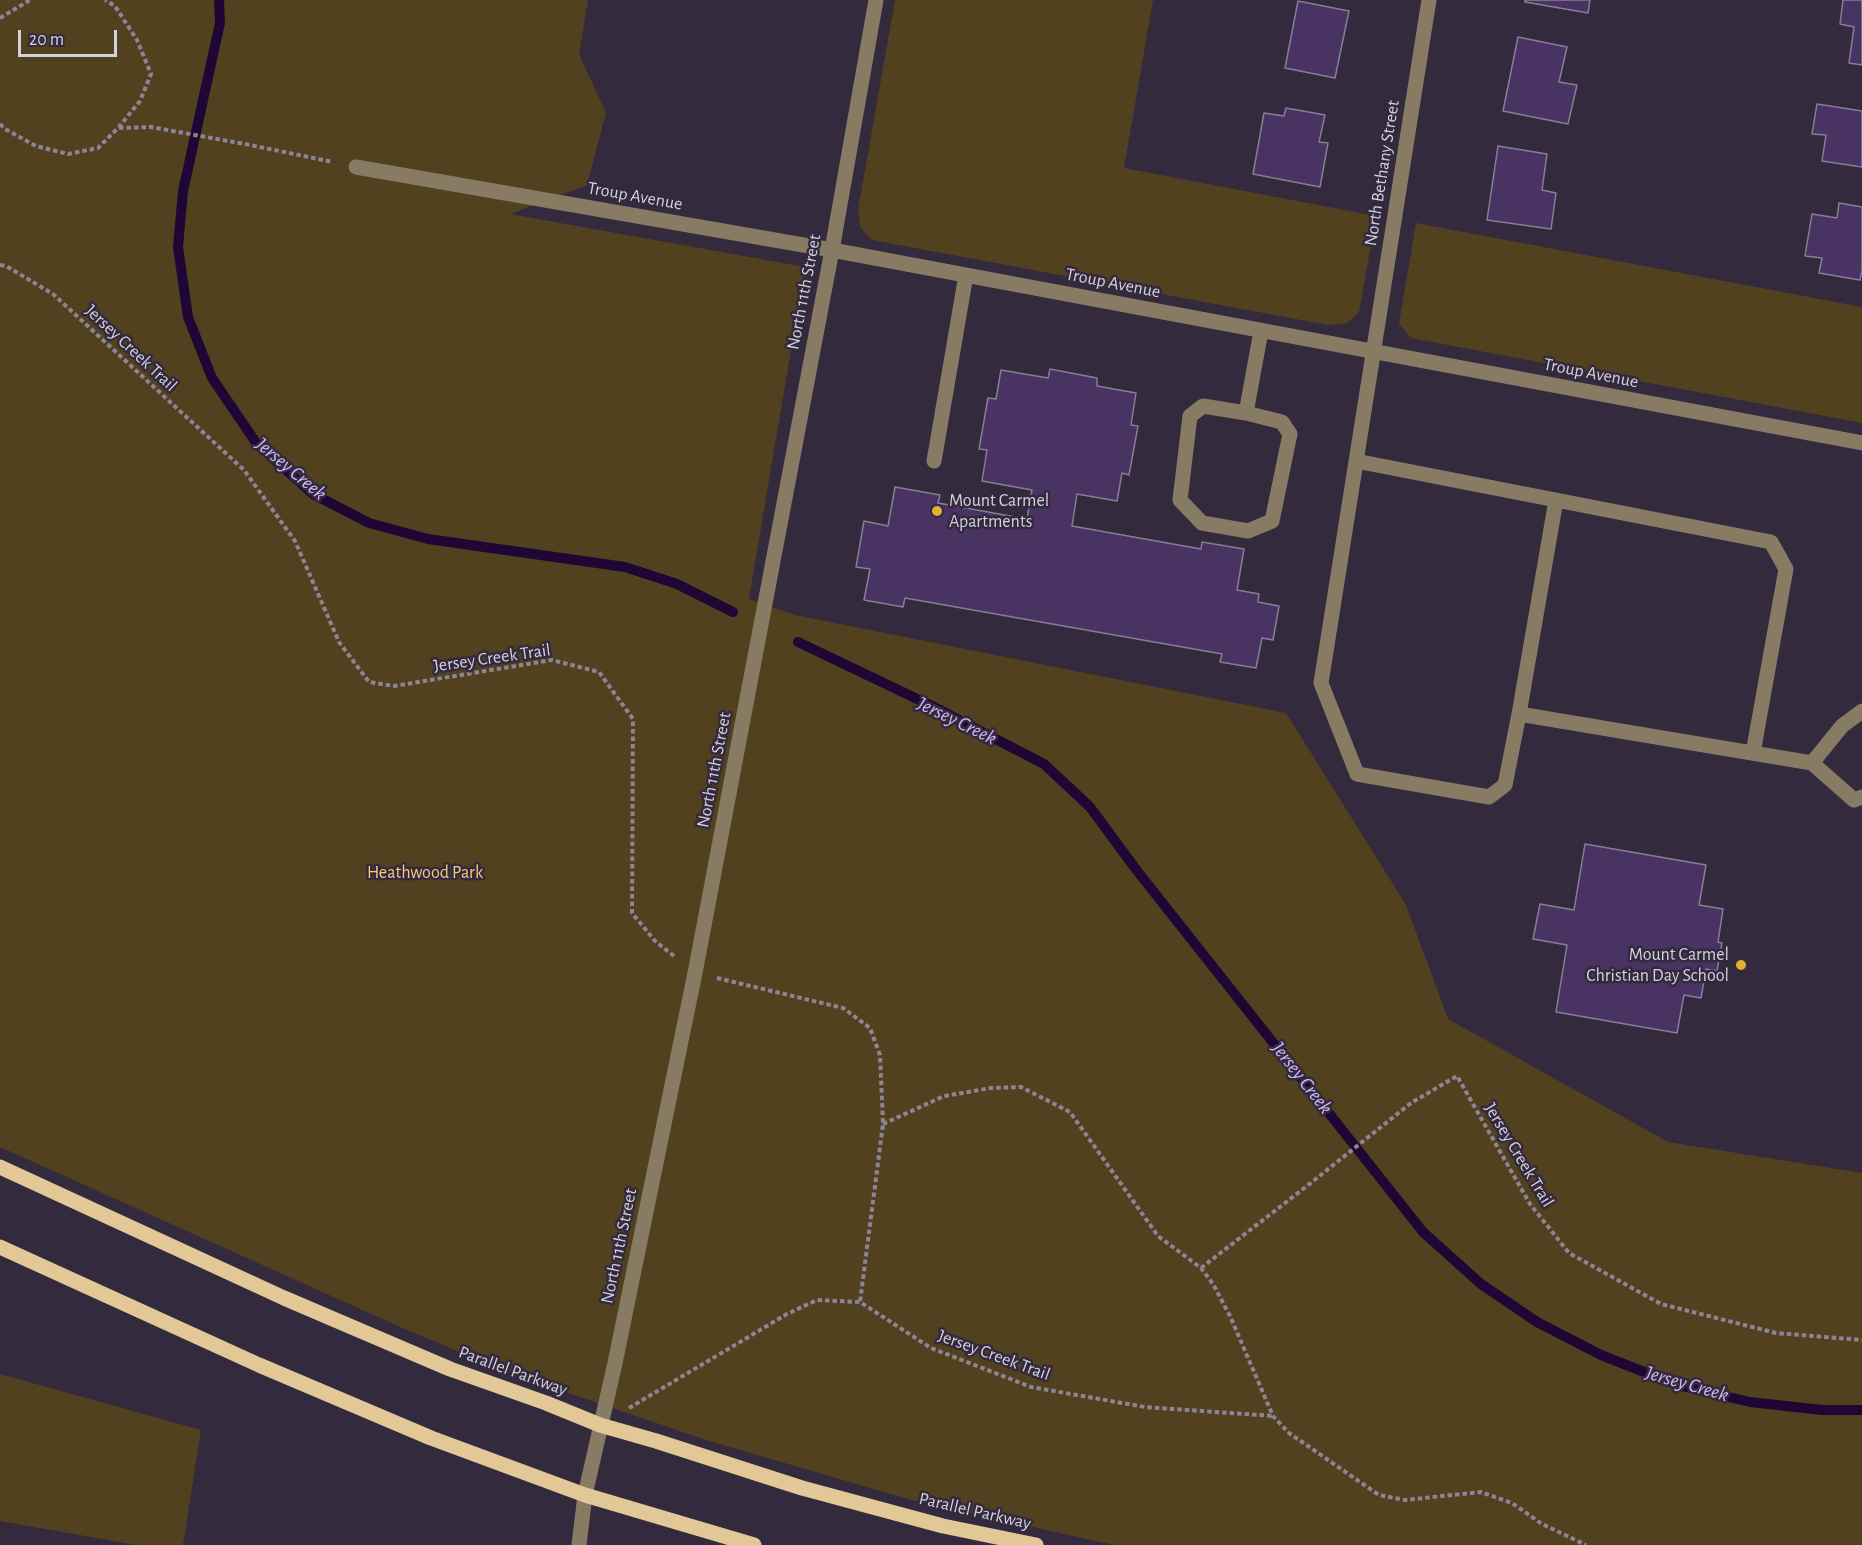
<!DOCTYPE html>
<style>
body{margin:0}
#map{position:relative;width:1862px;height:1545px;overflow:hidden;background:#332a3e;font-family:"Alegreya Sans",sans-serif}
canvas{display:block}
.scale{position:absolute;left:18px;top:30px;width:99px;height:27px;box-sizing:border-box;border:3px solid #d5d0dd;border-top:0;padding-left:8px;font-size:18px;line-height:21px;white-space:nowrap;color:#d5d0dd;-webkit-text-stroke:4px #332a3e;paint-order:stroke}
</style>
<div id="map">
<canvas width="1862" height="1545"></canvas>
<div class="scale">20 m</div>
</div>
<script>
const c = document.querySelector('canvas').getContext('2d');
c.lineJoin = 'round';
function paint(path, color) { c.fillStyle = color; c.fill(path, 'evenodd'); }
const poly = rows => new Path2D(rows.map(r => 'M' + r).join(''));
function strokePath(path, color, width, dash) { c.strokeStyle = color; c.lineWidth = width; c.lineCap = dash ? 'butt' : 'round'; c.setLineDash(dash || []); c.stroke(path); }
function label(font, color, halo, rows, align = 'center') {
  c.font = font + ' "Alegreya Sans",sans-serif'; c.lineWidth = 5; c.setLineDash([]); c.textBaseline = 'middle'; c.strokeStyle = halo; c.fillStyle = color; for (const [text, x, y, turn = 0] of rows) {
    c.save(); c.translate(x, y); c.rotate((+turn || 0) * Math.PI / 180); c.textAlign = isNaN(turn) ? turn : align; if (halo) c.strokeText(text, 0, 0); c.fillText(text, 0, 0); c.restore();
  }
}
paint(poly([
 [0,0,588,0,579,54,606,113,587,185,510,214,805,267,749,599,795,615,1286,713,1406,905,1448,1019,1668,1142,1862,1173,1862,1545,1115,1545,1091,1540,908,1499,706,1440,507,1372,398,1326,0,1147],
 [895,0,1153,0,1124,168,1376,216,1359,312,1347,323,1328,325,872,240,860,227,858,210],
 [1416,223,1862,307,1862,423,1411,338,1399,324],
 [0,1374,201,1430,183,1545,136,1545,0,1521]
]), '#52411f');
strokePath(poly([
 [219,0,220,23,183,191,178,247,188,317,212,378,257,444,313,494,369,523,428,539,625,567,677,584,733,612],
 [798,642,934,707,1044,764,1090,807,1138,872,1423,1232,1481,1284,1537,1322,1601,1355,1677,1385,1750,1402,1822,1410,1862,1410]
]), '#1f0735', 10);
const building = poly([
 [1525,0,1590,0,1588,13,1525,2,1525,0],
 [1843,0,1862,0,1862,65,1849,63,1854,27,1840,24,1843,0],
 [1298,1,1349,11,1335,78,1285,68,1298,1],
 [1518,37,1567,47,1559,82,1577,85,1568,124,1503,111,1518,37],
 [1817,104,1862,111,1862,167,1822,161,1826,135,1812,134,1817,104],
 [1286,108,1325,115,1319,142,1328,143,1320,187,1253,174,1264,113,1284,116,1286,108],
 [1498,146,1547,154,1542,190,1556,193,1551,229,1487,220,1498,146],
 [1839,203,1862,207,1862,270,1860,280,1819,273,1822,258,1805,256,1812,214,1837,218,1839,203],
 [1050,369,1097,378,1097,386,1136,393,1131,425,1138,426,1129,475,1122,473,1117,501,1077,494,1072,526,1201,549,1202,542,1244,549,1237,590,1259,594,1258,602,1279,606,1273,640,1262,638,1256,668,1220,662,1222,654,905,598,903,607,864,600,870,569,856,567,864,521,888,526,895,487,940,495,938,503,1027,519,1032,490,982,481,987,450,979,449,988,398,996,399,1001,370,1048,378,1050,369],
 [1585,844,1706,865,1699,905,1723,909,1718,942,1722,943,1717,971,1706,969,1701,998,1684,995,1677,1033,1556,1012,1567,945,1533,939,1540,904,1574,910,1585,844]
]);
paint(building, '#483363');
strokePath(building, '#877e96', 1.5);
strokePath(poly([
 [0,18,30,0],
 [0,124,5,129,36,146,68,154,98,148,118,128,140,101,151,74,137,40,115,6,105,0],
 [119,128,151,127,250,145,333,162],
 [0,265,6,266,53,294,244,470,295,541,339,642,369,682,394,686,552,660,599,672,633,719,632,913,655,941,674,956],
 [717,978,843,1008,870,1028,880,1055,883,1124,860,1302],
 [883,1124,944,1096,991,1088,1021,1087,1070,1112,1158,1236,1201,1268,1213,1284,1230,1316,1273,1416,1289,1433,1379,1495,1405,1500,1481,1492,1512,1503,1542,1524,1586,1545],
 [1201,1268,1307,1186,1411,1103,1457,1076,1530,1204,1569,1253,1661,1304,1776,1333,1862,1340],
 [629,1408,787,1314,817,1300,860,1302,931,1348,1031,1387,1145,1407,1273,1416]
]), '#8b8595', 4, [4.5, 3]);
strokePath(poly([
 [1429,0,1321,683,1357,774,1489,797,1505,785,1519,714,1812,763,1854,800,1862,797],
 [356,167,832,250,1862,443],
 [1246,413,1203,406,1190,416,1180,500,1202,523,1248,531,1272,521,1290,434,1282,422,1246,413,1261,331],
 [934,461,966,275],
 [1356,461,1771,542,1786,569,1753,753],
 [1519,714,1556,500],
 [1812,763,1842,726,1862,711],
 [579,1545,585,1495,615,1363,695,973,832,250,876,0]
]), '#887b64', 15);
strokePath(poly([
 [0,1167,284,1298,450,1369,546,1403,600,1425,656,1441,802,1488,943,1526,1036,1545],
 [0,1247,259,1365,431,1438,585,1495,754,1545]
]), '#e2c896', 15);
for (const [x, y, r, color] of [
 [937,511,6,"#e4ae35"],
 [1741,965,6,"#e4ae35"]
]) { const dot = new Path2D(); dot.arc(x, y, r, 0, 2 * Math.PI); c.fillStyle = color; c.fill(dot); strokePath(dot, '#332a3e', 2); }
label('18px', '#d5d0dd', '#332a3e', [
 ["North Bethany Street",1382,173,-81],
 ["Troup Avenue",635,196,10],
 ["Troup Avenue",1113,283,11],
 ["North 11th Street",804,292,-79],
 ["Jersey Creek Trail",131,348,43],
 ["Troup Avenue",1591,373,11],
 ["Jersey Creek Trail",492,658,-8],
 ["North 11th Street",714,770,-79],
 ["Jersey Creek Trail",1519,1155,59],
 ["North 11th Street",619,1246,-78],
 ["Jersey Creek Trail",994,1355,20],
 ["Parallel Parkway",513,1371,20],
 ["Parallel Parkway",975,1511,13]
]);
label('18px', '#d5d0dd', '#332a3e', [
 ["Mount Carmel",949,501],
 ["Apartments",949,522],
 ["Mount Carmel",1729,955,"right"],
 ["Christian Day School",1729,976,"right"]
], 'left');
label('18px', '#f6cb76', '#332a3e', [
 ["Heathwood Park",425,873]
]);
label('italic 20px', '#d0b7f6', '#332a3e', [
 ["Jersey Creek",291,469,40],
 ["Jersey Creek",957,721,26],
 ["Jersey Creek",1302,1078,52],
 ["Jersey Creek",1687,1384,16]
]);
</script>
